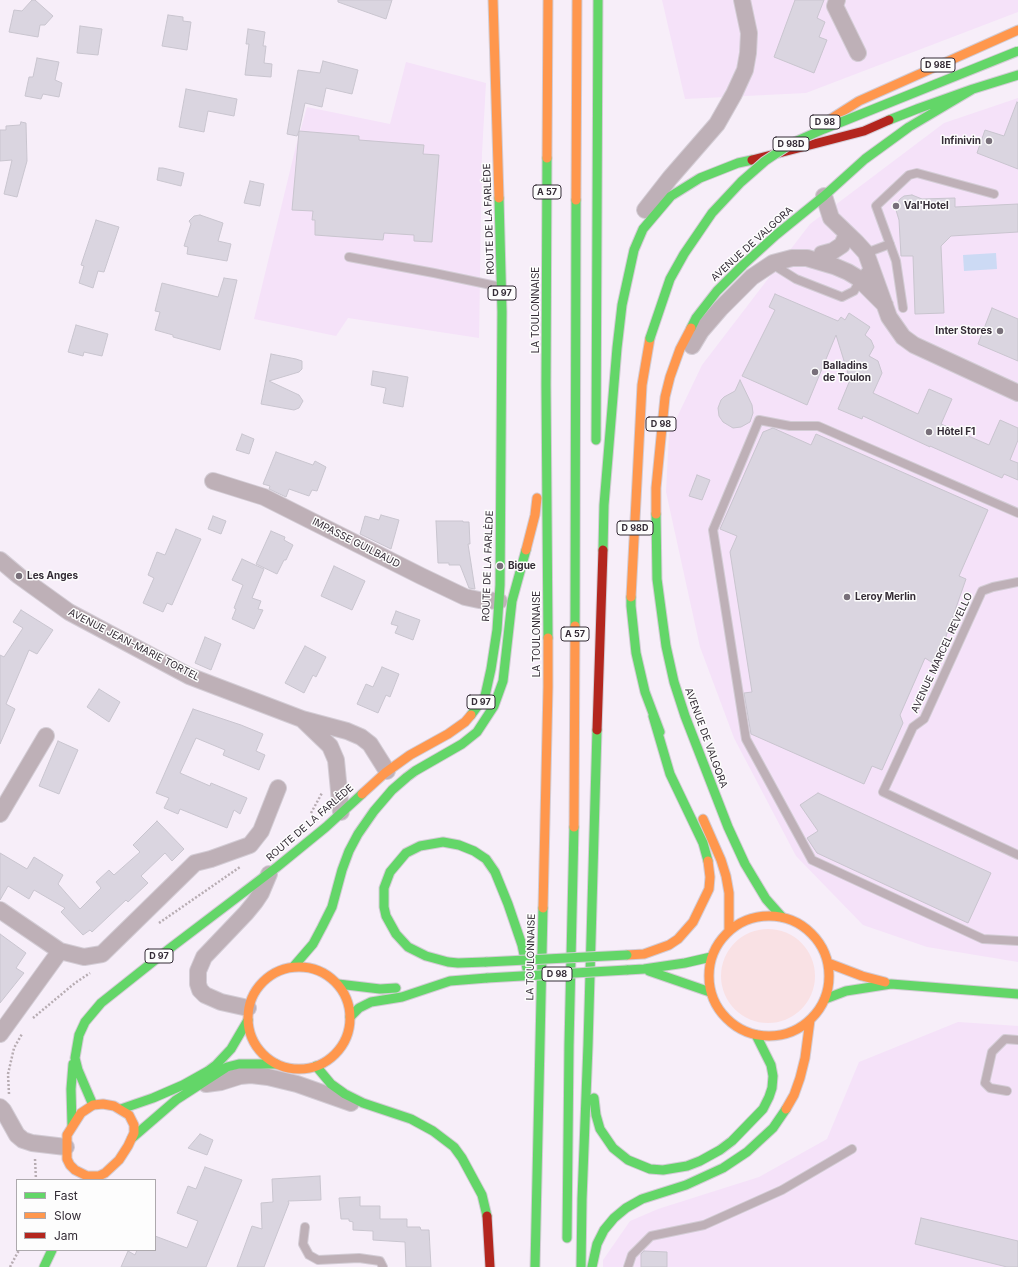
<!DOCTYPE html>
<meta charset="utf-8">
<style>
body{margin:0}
#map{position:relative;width:1018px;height:1267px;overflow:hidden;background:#f7eef9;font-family:Inter,sans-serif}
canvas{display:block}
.legend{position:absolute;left:16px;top:1179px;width:140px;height:72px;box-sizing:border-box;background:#fdfdfd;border:1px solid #ada9ad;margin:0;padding:5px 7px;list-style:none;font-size:12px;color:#342c36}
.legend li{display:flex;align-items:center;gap:8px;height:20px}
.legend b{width:20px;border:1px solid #ada9ad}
</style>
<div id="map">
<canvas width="1018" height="1267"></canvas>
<ul class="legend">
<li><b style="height:5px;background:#63d668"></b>Fast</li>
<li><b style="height:5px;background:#ff974d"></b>Slow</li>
<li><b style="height:5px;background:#b3261e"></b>Jam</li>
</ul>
</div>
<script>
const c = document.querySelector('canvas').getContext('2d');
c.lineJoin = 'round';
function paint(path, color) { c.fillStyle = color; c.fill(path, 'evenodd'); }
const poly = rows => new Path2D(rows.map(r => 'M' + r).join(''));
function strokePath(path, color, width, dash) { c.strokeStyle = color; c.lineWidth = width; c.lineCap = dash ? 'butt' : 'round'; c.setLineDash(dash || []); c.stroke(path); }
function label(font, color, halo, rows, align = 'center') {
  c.font = font + ' Inter,sans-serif'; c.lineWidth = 3; c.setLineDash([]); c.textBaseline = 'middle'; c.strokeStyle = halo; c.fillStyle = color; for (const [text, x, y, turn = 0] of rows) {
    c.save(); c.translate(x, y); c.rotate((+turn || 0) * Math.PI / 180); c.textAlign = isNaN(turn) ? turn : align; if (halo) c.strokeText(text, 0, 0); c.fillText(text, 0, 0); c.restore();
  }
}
paint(poly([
 [662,0,1018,0,1018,12,806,93,685,99],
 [406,62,486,83,482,153,479,338,348,318,336,336,254,319,296,146,307,107,390,124],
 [1018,98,1018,962,927,947,863,925,796,856,734,738,700,647,666,492,669,434,702,365,810,224,944,123],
 [958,1022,1018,1026,1018,1267,603,1267,603,1260,630,1221,658,1209,759,1177,827,1139,859,1062]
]), '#f5e2f9');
paint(poly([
 '721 976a47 47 0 1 1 94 0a47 47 0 1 1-94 0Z'
]), '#f9e1e4');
paint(poly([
 [996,253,997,269,964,271,963,255]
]), '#ccdaf4');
const building = poly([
 [32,0,35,0,53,16,45,25,40,25,38,37,9,32,14,10,22,11,32,0],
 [338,0,392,0,386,19,338,2,338,0],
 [795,0,824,0,817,18,825,22,819,37,827,40,814,73,774,57,795,0],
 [168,15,183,17,183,21,191,22,187,50,162,46,168,15],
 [80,26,102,29,98,55,77,53,80,26],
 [248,29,265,32,263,46,266,46,264,63,272,64,271,77,245,75,249,44,246,44,248,29],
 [37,58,59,62,55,80,62,83,59,97,43,94,41,99,25,96,29,77,33,77,37,58],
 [323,61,358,70,352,94,326,88,322,107,305,103,299,131,359,136,359,140,424,145,423,154,439,155,432,242,414,241,414,235,384,233,383,240,315,235,315,220,312,220,313,211,292,210,299,131,297,136,287,134,298,70,320,73,323,61],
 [186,89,237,99,234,116,208,111,204,132,179,127,186,89],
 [1017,102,1018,103,1018,169,977,153,985,130,1004,136,1017,102],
 [21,122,26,123,27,161,17,197,4,194,12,160,0,161,0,130,6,130,6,126,20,125,21,122],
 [159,168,163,168,184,173,181,186,157,180,159,168],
 [250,181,264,184,260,206,244,203,250,181],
 [912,195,922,199,955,198,955,207,1018,204,1018,232,951,236,941,246,944,313,915,314,913,256,901,256,899,220,896,210,898,202,900,199,904,196,912,195],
 [200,215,223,223,218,241,231,244,227,261,187,254,188,247,184,246,191,224,189,221,194,216,200,215],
 [96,220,119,227,104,272,98,271,93,288,79,283,84,266,81,265,96,220],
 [224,278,237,280,220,350,173,337,173,335,155,330,160,312,155,311,162,283,218,297,224,278],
 [775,294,838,321,841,317,845,320,849,313,870,327,865,335,871,340,874,347,869,356,878,361,882,373,873,393,918,414,929,389,952,399,941,424,989,445,1000,420,1018,428,1018,440,1010,460,1018,463,1018,480,1004,474,1002,478,930,446,930,447,863,416,862,419,838,409,850,380,836,335,807,405,742,376,775,310,769,307,775,294],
 [992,308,1018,319,1018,361,978,344,992,308],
 [76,325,108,334,102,356,84,352,83,356,68,352,76,325],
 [271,354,296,359,302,361,302,369,299,372,269,381,299,395,303,401,299,408,294,410,261,404,271,354],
 [373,371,408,377,403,407,383,403,386,388,371,385,373,371],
 [740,380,752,405,753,413,750,422,741,427,733,428,723,422,719,416,718,408,721,400,724,397,735,391,740,380],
 [773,428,811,445,816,434,988,510,959,576,966,579,936,665,925,658,900,715,903,723,882,770,872,766,864,784,751,734,744,693,752,692,730,552,737,536,720,529,763,432,773,428],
 [242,434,254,439,249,454,236,450,242,434],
 [276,452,313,465,315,461,326,467,317,491,312,490,309,496,289,489,286,497,269,489,270,486,263,484,276,452],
 [697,475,710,480,702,500,689,496,697,475],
 [381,515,399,520,391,549,360,534,365,516,379,520,381,515],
 [213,516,226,521,221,534,208,529,213,516],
 [436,521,463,521,463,522,469,522,470,544,468,544,475,589,469,588,460,565,449,565,449,563,438,563,436,521],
 [176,529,201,539,172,605,167,603,163,612,143,603,154,578,148,575,157,552,165,555,176,529],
 [271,531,285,537,284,540,293,545,286,560,284,560,277,574,256,564,271,531],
 [242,559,264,569,252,598,261,601,258,609,263,610,254,629,232,619,236,609,234,608,243,585,232,580,242,559],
 [334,566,365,581,352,610,321,596,334,566],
 [21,610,53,630,37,654,29,650,6,704,15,709,0,744,0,655,4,657,23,628,13,622,21,610],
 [396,611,420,620,413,640,395,633,398,626,391,624,396,611],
 [205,637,221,644,211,670,195,663,205,637],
 [305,646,326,657,316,677,313,675,304,693,285,683,305,646],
 [382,667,399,674,390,697,386,695,378,713,357,704,366,684,373,687,382,667],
 [99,689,120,702,109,722,87,707,99,689],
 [193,709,241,725,263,734,256,751,265,755,259,770,223,755,225,750,196,738,180,773,210,786,211,783,247,798,240,814,234,810,227,828,180,809,178,814,164,808,169,798,156,793,193,709],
 [58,741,78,750,59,794,39,786,58,741],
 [818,793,991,873,968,923,817,853,807,838,818,831,800,805,818,793],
 [157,821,184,849,172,861,165,853,141,876,148,883,128,902,126,900,92,932,90,930,83,935,61,912,65,908,34,890,29,899,8,886,0,900,0,853,27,869,34,857,63,875,58,884,80,909,101,888,96,882,109,870,114,875,140,852,133,845,157,821],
 [0,934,26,953,16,968,24,973,0,1003,0,934],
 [200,1134,213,1140,207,1155,188,1148,200,1134],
 [205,1167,242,1180,206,1267,121,1267,128,1251,135,1255,137,1250,155,1250,155,1236,187,1248,198,1221,177,1213,188,1186,196,1189,205,1167],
 [320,1176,321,1200,288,1201,289,1203,264,1267,237,1267,252,1226,262,1229,261,1203,273,1202,272,1179,320,1176],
 [360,1197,360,1206,380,1206,380,1219,407,1219,407,1227,420,1227,421,1230,429,1230,431,1267,406,1267,405,1242,373,1240,373,1231,353,1230,353,1222,349,1221,349,1219,341,1219,339,1198,360,1197],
 [921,1218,1018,1241,1018,1267,1007,1267,915,1244,921,1218],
 [644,1251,667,1252,667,1267,641,1267,641,1254,644,1251]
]);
paint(building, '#dad5e0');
strokePath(building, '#c9c5cf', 1);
const lane = poly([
 [866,253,890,244],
 [349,257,434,273,501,287],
 [772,264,796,279,842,297,854,291,865,272,870,267],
 [903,308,896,261,876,206,909,175,917,173,994,194],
 [1018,513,818,426,790,426,759,420,713,530,746,739,812,860,983,939,1018,941],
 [1018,582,993,587,982,591,924,719,913,727,883,792,1018,855],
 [1007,1091,990,1088,985,1083,992,1052,1005,1039,1018,1040],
 [305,1227,303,1244,309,1255,318,1260,359,1258,380,1261,383,1267],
 [628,1267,632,1255,651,1236,704,1225,782,1190,852,1149]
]);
const street = poly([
 [837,0,835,6,858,53],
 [824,196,831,218,856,242,866,253,889,317,903,337,914,345,1018,393],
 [645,210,670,178,717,124,734,94,745,70,748,53,749,33,742,0],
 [821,262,821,257,822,254,833,251,842,245,847,234],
 [692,346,701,331,720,309,752,277,773,263,792,258,807,258,834,266,848,272,858,278,885,305],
 [213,481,264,497,421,576,465,597,479,600,499,601],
 [0,560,19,576,69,612,189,676,302,719,347,731,361,737,370,744,387,771],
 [303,720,330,746,336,760,341,812],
 [0,814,46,736],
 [0,910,60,951,0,1034],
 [60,951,84,957,102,954,195,863,211,859,250,845,261,831,278,788],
 [248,1008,221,1002,205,995,200,990,198,984,198,971,204,957,246,913,255,902,261,893,269,874],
 [206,1084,221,1082,240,1076,251,1075,268,1077,297,1084,351,1103],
 [0,1107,3,1110,17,1135,23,1140,32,1143,66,1147]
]);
const fast = poly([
 [889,120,917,109,973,89],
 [547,158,546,385,548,638],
 [691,328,696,318,717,291,743,265,776,235,824,196,865,159,909,127,973,89,1018,75],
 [596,440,598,0],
 [656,514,657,579,666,646,674,682,685,716,728,827,745,864,766,899,782,917],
 [603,550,604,505,617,348,622,305,634,250,643,229,671,196,700,178,738,163,752,160],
 [631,597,631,606,636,653,645,692,660,732],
 [575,626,576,200],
 [471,715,485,696,491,669,497,630,500,585,502,312,499,198],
 [653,716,670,774,703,843,708,861],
 [486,962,458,963,448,962,426,956,408,947,396,934,386,916,384,907,384,888,390,872,406,853,420,846,443,842,459,845,474,851,486,859,495,872,508,904,522,945,529,978],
 [294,966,313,944,322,927,332,907,342,870,349,851,358,834,374,811,392,790,407,777,415,771,462,744,477,732,494,706,503,681,512,601,526,550],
 [627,970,644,969,685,963,711,957],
 [649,971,710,992],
 [338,984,380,989,396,988],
 [825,999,846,991,891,984,1018,994],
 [350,1017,359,1008,371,1002,402,997,450,981,487,978],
 [316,1066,331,1084,345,1094,363,1103,411,1119,433,1131,454,1147,462,1158,482,1195,487,1216],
 [594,1098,596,1115,600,1129,613,1148,628,1160,650,1169,663,1170,687,1166,700,1161,720,1150,732,1141,763,1109,769,1097,772,1088,773,1076,771,1065,756,1035],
 [93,1105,78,1070,75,1058,79,1035,85,1022,101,1003,169,949,277,867,326,827,362,794],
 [121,1109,153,1098,183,1085,208,1071,216,1065,231,1049,248,1020],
 [72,1125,71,1089,73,1064],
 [132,1138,176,1100,227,1067,239,1064,276,1064],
 [567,1238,569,1045,574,827],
 [44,1267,52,1250],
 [535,1267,543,908],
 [581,1267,582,1199,588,1045,597,730],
 [592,1267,597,1244,604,1230,614,1218,626,1208,642,1199,686,1185,723,1168,747,1152,773,1128,786,1109]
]);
const slow = poly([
 [493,0,499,198],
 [826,122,859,101,1018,30],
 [547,158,548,0],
 [576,200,577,0],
 [656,514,656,488,665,397,670,377,680,349,691,328],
 [526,550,535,515,537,498],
 [631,597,642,385,650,338],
 [362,794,385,773,410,755,448,734,465,722,471,715],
 [703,819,721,860,726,876,729,893,729,931],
 [574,827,575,626],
 [543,908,548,687,548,638],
 '709 976a60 60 0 1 1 120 0a60 60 0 1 1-120 0Z',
 [627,955,644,954,669,945,678,939,693,922,709,889,710,877,708,861],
 [828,963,862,976,885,982],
 '248 1018a51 51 0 1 1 102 0a51 51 0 1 1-102 0Z',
 [103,1104,114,1106,129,1115,134,1125,134,1133,128,1146,119,1160,105,1173,99,1176,87,1176,75,1170,70,1165,67,1159,67,1135,81,1113,93,1105,103,1104],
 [786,1109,794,1095,800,1078,805,1058,810,1020]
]);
const jam = poly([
 [752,160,864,131,889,120],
 [597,730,603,550],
 [487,1216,490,1267]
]);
strokePath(lane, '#d3ccd5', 10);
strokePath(street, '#d3ccd5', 18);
strokePath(fast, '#d3ccd5', 11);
strokePath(slow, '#d3ccd5', 11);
strokePath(jam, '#d3ccd5', 11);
strokePath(poly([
 [311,813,322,793],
 [159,923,240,867],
 [33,1018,75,983,90,973],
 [9,1094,8,1074,14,1048,22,1034],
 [35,1159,36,1180],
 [10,1267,19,1250]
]), '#b7acb2', 2.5, [2, 2]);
strokePath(lane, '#beb0b7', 8);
strokePath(street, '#beb0b7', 16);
strokePath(fast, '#63d668', 9);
strokePath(slow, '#ff974d', 9);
strokePath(jam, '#b3261e', 9);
const fastBridge = poly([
 [650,338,670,279,684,254,712,213,741,182,765,161,792,143,824,129,1018,51],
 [486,962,627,955],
 [487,978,627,970]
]);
strokePath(fastBridge, '#d3ccd5', 11, []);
strokePath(fastBridge, '#63d668', 9);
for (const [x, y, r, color] of [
 [989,141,4,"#78707a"],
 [896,206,4,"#78707a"],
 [1000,331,4,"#78707a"],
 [815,372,4,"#78707a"],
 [929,432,4,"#78707a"],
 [500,566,4,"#78707a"],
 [19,576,4,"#78707a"],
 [847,597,4,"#78707a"]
]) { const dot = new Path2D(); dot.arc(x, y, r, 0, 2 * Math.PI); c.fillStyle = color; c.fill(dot); strokePath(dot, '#fdfdfd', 1.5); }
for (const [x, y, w] of [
 [938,65,34],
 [825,122,30],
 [791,144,36],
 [547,192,28],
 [502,293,28],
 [661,424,30],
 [635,528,36],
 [575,634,28],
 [481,702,28],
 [159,956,28],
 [557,974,30]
]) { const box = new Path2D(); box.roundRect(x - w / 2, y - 7, w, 14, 3); c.fillStyle = '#fdfdfd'; c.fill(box); strokePath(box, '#342c36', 1); }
label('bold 9px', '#342c36', null, [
 ["D 98E",938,65],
 ["D 98",825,122],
 ["D 98D",791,144],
 ["A 57",547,192],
 ["D 97",502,293],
 ["D 98",661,424],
 ["D 98D",635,528],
 ["A 57",575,634],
 ["D 97",481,702],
 ["D 97",159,956],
 ["D 98",557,974]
]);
label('bold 10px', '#342c36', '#fdfdfd', [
 ["Infinivin",981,141,"right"],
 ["Val'Hotel",904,206],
 ["Inter Stores",992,331,"right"],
 ["Balladins",823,366],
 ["de Toulon",823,378],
 ["Hôtel F1",937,432],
 ["Bigue",508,566],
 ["Les Anges",27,576],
 ["Leroy Merlin",855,597]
], 'left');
label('10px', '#342c36', '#fdfdfd', [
 ["ROUTE DE LA FARLÈDE",489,219,-92],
 ["AVENUE DE VALGORA",752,244,-42],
 ["LA TOULONNAISE",536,310,-90],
 ["IMPASSE GUILBAUD",356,543,27],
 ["ROUTE DE LA FARLÈDE",488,566,-88],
 ["LA TOULONNAISE",537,634,-90],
 ["AVENUE JEAN-MARIE TORTEL",134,645,27],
 ["AVENUE MARCEL REVELLO",942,653,-65],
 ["AVENUE DE VALGORA",706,738,70],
 ["ROUTE DE LA FARLÈDE",310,823,-41],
 ["LA TOULONNAISE",531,957,-89]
]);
</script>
